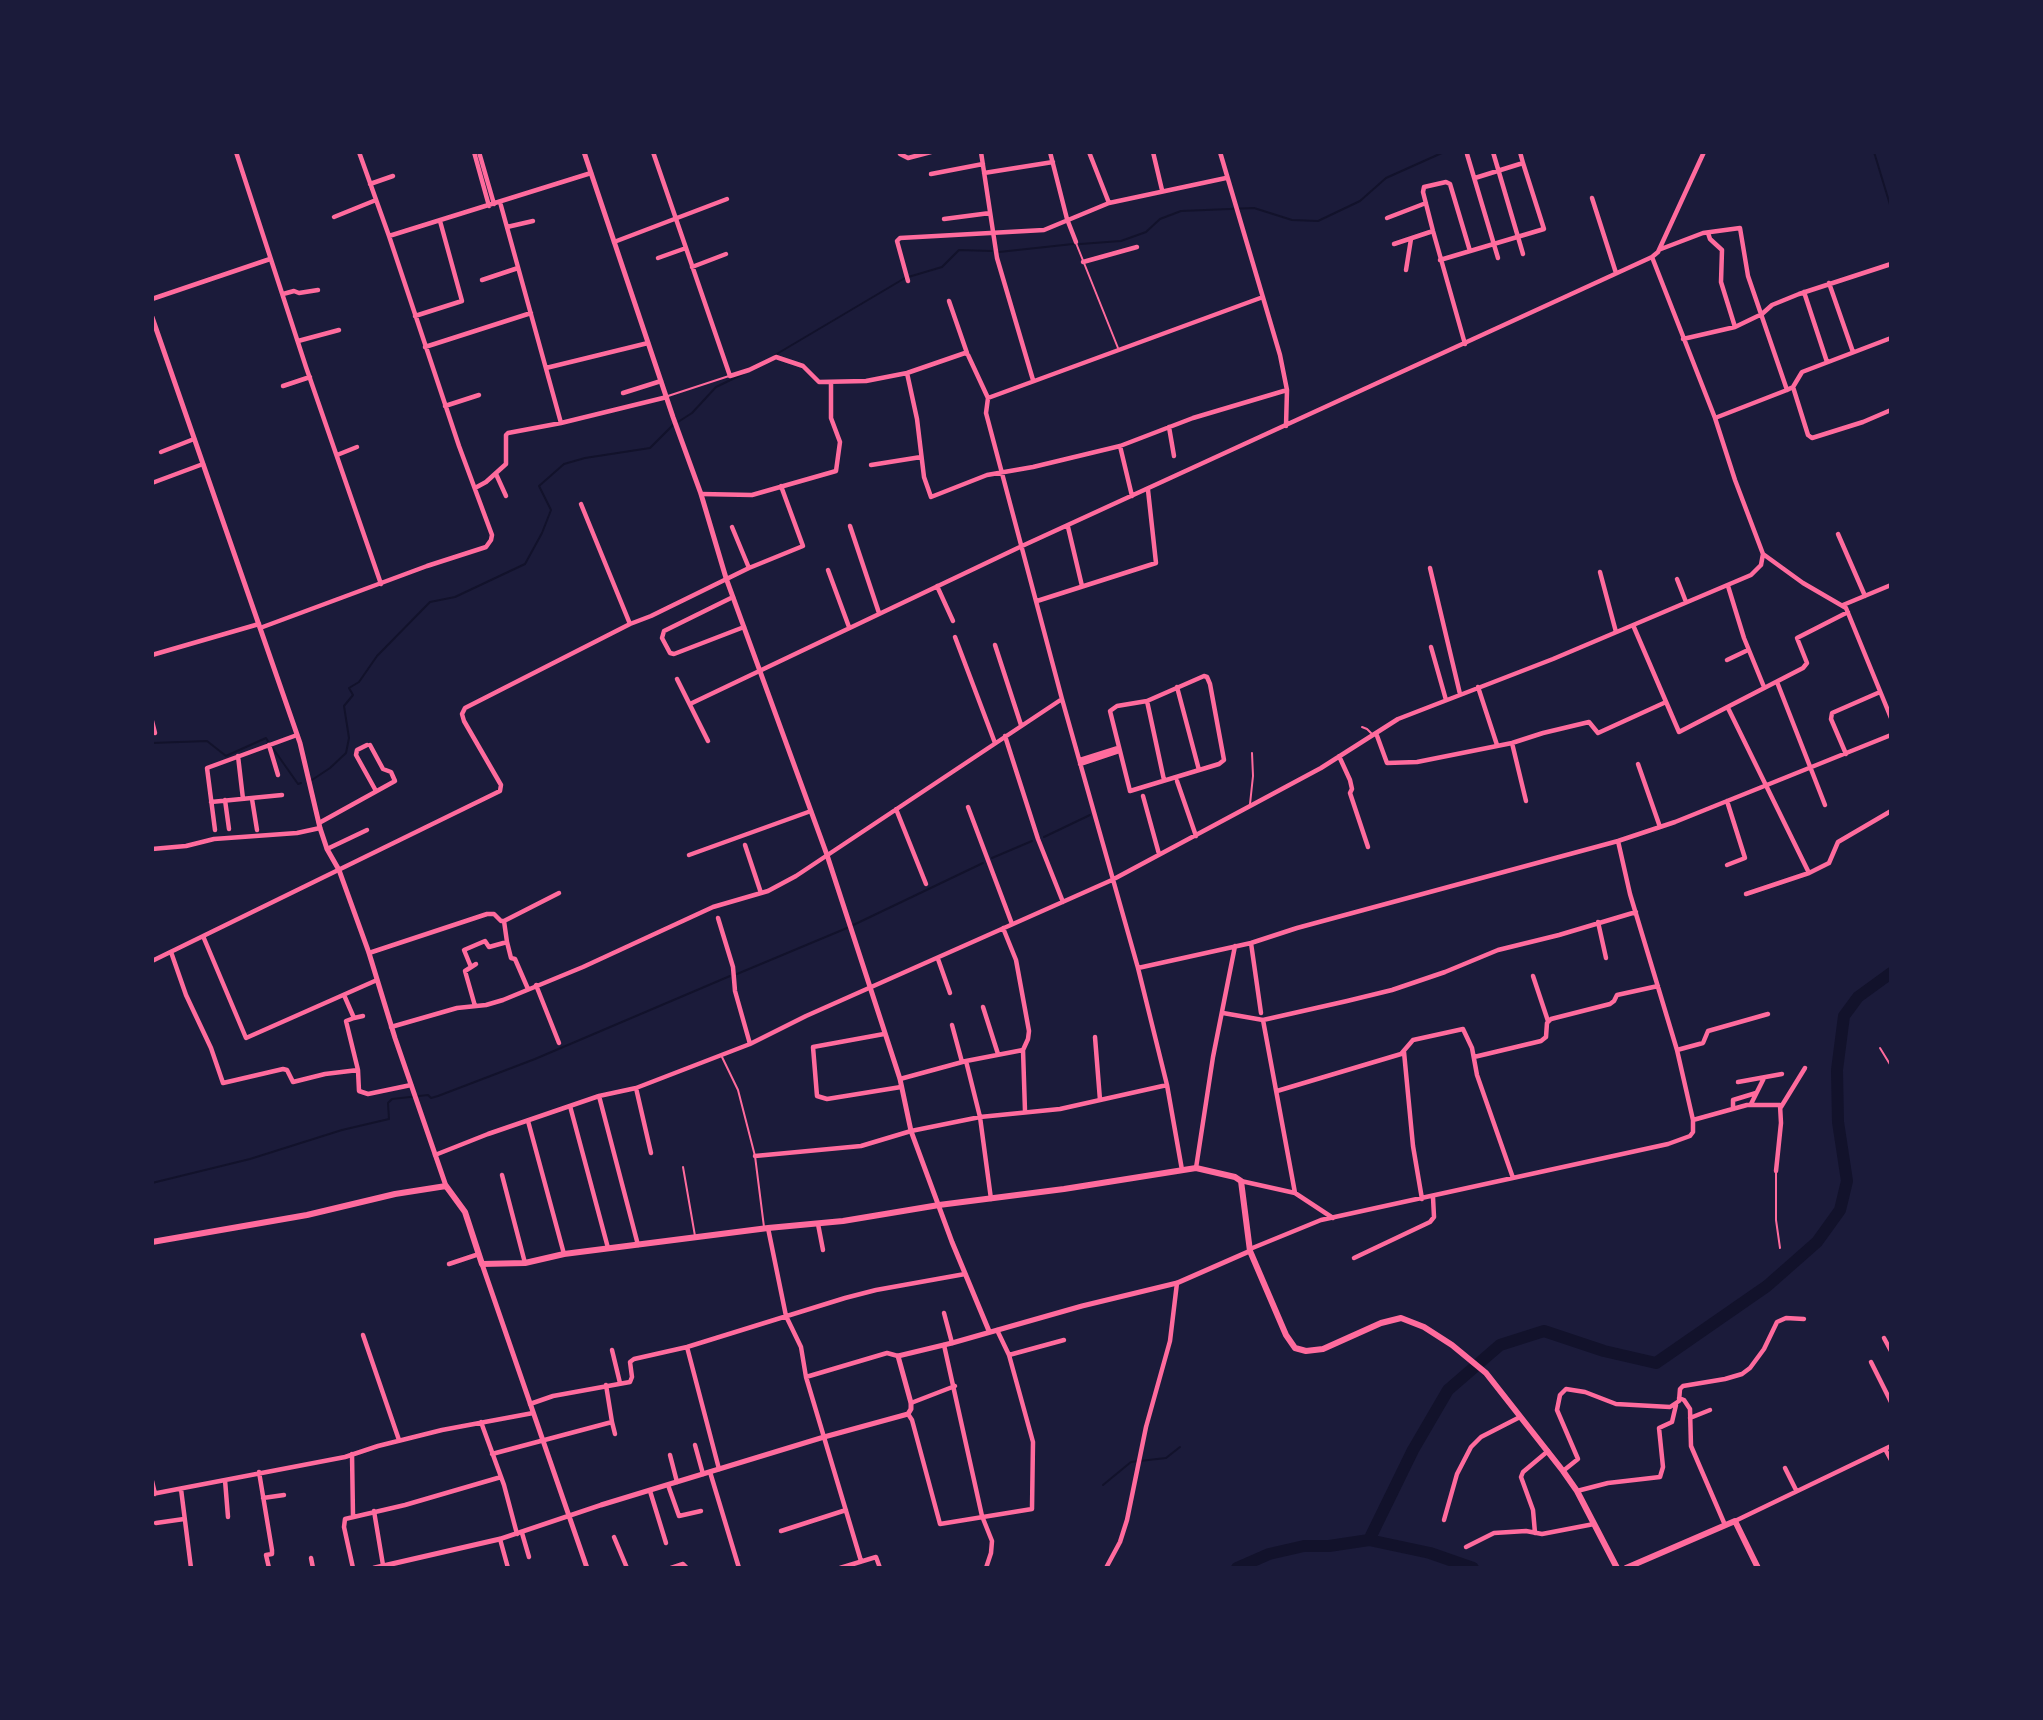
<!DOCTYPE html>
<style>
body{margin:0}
#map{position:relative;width:2043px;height:1720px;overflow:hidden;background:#1b1b3a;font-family:"Playfair Display",serif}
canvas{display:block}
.frame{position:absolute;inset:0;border:154px solid #1b1b3a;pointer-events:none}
</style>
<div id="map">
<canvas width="2043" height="1720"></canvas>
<div class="frame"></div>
</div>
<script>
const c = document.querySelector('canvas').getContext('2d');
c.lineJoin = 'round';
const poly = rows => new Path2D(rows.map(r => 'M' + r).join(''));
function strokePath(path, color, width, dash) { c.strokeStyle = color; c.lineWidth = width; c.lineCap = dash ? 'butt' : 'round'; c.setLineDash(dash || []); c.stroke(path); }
strokePath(poly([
 [1874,152,1891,208],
 [1080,244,1121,241,1146,232,1160,219,1181,211,1254,208,1292,220,1318,221,1360,201,1386,178,1444,152],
 [999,252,1073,244],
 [775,355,905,278,942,267,959,250,992,251],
 [678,422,692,413,716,387,743,374],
 [152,743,207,741,226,756,266,738,269,743],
 [272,747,298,784,301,783],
 [312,780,330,768,346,753,349,738,344,706,353,695,349,688,359,682,377,656,430,602,455,597,525,564,542,533,551,510,539,486,564,464,585,458,650,448,673,425],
 [1044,837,1090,815],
 [992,858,1032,841],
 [737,974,847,928,983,863],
 [152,1183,250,1159,342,1130,389,1119,388,1103,392,1099,428,1095,431,1098,438,1096,535,1059,730,976],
 [1103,1485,1131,1462,1166,1458,1180,1447]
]), '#12122b', 2);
strokePath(poly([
 [1237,1568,1269,1554,1304,1546,1329,1546,1369,1540],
 [1473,1568,1430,1553,1369,1540,1413,1450,1448,1390,1500,1345,1544,1331,1604,1351,1656,1363,1767,1286,1817,1242,1840,1210,1847,1181,1838,1122,1837,1070,1844,1016,1858,997,1891,973]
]), '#12122b', 12);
strokePath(poly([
 [1076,243,1118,348],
 [668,396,729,376],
 [1362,727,1367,729,1372,734],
 [1250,804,1253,776,1252,753],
 [1880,1048,1891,1066],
 [722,1057,738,1090,755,1156,764,1227],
 [683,1167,695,1236],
 [1776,1173,1776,1220,1780,1248]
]), '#ff6b9d', 2);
strokePath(poly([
 [236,152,306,367,381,584],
 [474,152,489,206],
 [479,152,494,204],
 [653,152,730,376,749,370,776,357,803,366,819,382,866,381,907,373,965,353,968,355,988,398],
 [981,152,997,258,1033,380],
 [1050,152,1067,219,1076,242],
 [1089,152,1109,203],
 [1153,152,1162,190],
 [1220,152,1280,355,1287,390,1286,426],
 [1493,152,1523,254],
 [1520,152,1523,163],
 [900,154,908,158,931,152],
 [1467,154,1498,258],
 [984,173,1053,162],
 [931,174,983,164],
 [370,184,393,176],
 [1592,198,1616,273],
 [500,202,561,423],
 [334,217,376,200],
 [1387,218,1426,203],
 [944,219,990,213],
 [507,227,533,221],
 [1708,233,1710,239,1722,250,1721,282,1735,327],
 [389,236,591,173],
 [614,242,727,199],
 [1394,244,1433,231],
 [1661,249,1703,233,1740,228,1748,276,1787,390],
 [658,258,686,248],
 [1440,260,1544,229,1523,163,1475,178],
 [1083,262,1137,247],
 [692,267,726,254],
 [1406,270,1411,239],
 [482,280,518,268],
 [908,281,897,241,900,238,1044,230,1109,203,1226,178],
 [1829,283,1853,352],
 [1804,292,1827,362],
 [283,294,294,291,299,293,318,290],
 [152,299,270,259],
 [949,301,967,353],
 [415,316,462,301,440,221],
 [1683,339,1735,327,1762,314,1772,305,1799,294,1891,264],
 [298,341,339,330],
 [1465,344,1433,231,1423,192,1424,187,1446,182,1450,184,1470,251],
 [425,347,531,313],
 [546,368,648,343],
 [907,373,917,419,924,477,931,497,987,475,1033,467,1120,446,1193,418,1287,390],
 [283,386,310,377],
 [1793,387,1808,435,1812,438,1863,422,1891,410],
 [623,393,661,381],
 [445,406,479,395],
 [1715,418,1787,390,1793,387,1802,372,1891,338],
 [1169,427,1174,456],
 [1120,446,1132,496],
 [161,452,194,439],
 [337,455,357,447],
 [871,465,921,457],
 [496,474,506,496],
 [152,483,203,464],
 [475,488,486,482,506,464,506,435,508,433,561,423,667,397],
 [701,494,752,495,836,471,840,442,831,418,831,383],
 [581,504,630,624],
 [850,526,879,613],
 [732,527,749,568],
 [1068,527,1082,586],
 [1838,534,1865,596],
 [1763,554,1803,583,1846,608,1891,718],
 [1430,568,1460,694],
 [828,570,849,627],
 [1600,572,1616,632],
 [1677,579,1686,602],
 [937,586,953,621],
 [1728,586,1744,638,1764,687],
 [733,597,664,631,662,638,670,653,674,654,744,627],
 [1037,601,1156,563,1148,490],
 [1843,605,1891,585],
 [1633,625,1679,732,1803,668,1807,663,1797,638,1848,612],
 [260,628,427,566,486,547,491,540,492,535,459,446,389,236,359,152],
 [955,637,995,743],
 [995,645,1021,725],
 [1431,647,1446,700],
 [152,655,259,624],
 [1727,660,1748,650],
 [1204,676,1207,677,1210,684,1224,760,1219,764,1130,791,1110,711,1117,706,1147,701,1204,676],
 [677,679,708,741],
 [1777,682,1825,805],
 [1177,687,1199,770],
 [1478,687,1497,745],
 [1147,701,1164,780],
 [690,704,1022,546,1652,257,1658,252,1704,152],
 [1728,708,1809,873],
 [152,721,155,733],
 [1376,733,1387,763,1417,762,1512,743,1543,733,1589,722,1598,733,1666,702],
 [1005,736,1038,839,1063,902],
 [1512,743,1526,801],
 [269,745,278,775],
 [367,745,357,750,356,755,376,791],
 [1846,754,1831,719,1832,713,1880,692],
 [238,756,243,799],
 [1339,756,1350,780,1352,789,1350,793,1368,847],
 [1080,760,1118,748],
 [1080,764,1119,751],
 [1638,764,1660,827],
 [1177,781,1196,836],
 [1143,796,1159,854],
 [252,799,257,830],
 [225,800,229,829],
 [211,802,282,795],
 [968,807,1012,924],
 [896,809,926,884],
 [319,823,395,781,391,772,383,769,370,745],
 [215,830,207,768,297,735],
 [745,845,761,893],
 [152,849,186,846,214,839,297,833,320,828],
 [327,849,367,830],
 [689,855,811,811],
 [1727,865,1745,858,1727,801],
 [1746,894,1809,873,1829,863,1838,842,1891,811],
 [718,918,733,967,735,991,750,1044],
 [1598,922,1606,958],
 [1003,928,1016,960,1029,1031,1028,1039,1023,1050,1025,1111],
 [203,936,246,1038,377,980],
 [507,942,511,958,515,959,528,989],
 [1251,943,1261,1013],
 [171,952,186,995,211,1048,223,1083,283,1069,287,1070,293,1082,325,1074,358,1070],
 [369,953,487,914,494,914,501,921,504,921,559,893],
 [938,959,950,993],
 [152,961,500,791,501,785,464,721,462,714,465,708,630,624,651,616,749,568,803,546,781,486],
 [471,967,464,950,485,941,489,947,507,942,504,921],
 [1138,968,1251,943,1297,928,1618,841,1675,822,1891,735],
 [1533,976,1548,1021],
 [536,985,559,1043],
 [344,995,354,1018,346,1021,358,1070,359,1091,368,1094,411,1085],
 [475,1006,465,971,476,964],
 [983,1007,998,1054],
 [1223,1013,1263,1020,1347,1001,1392,990,1445,972,1498,950,1559,935,1636,912],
 [354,1018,363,1016],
 [1263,1020,1295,1193],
 [952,1025,962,1062],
 [391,1027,457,1008,486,1005,503,1000,583,967,713,907,768,891,796,876,1062,699],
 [884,1034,813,1047,817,1096,827,1099,901,1087],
 [1095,1037,1100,1100],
 [1677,1050,1703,1043,1708,1031,1768,1014],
 [1404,1052,1413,1146,1422,1199],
 [1474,1057,1541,1041,1546,1037,1547,1023,1551,1019,1610,1004,1614,1001,1617,995,1658,986],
 [966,1061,980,1117,991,1199],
 [900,1079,966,1061,1023,1050],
 [1738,1082,1782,1074],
 [636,1088,651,1153],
 [1277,1091,1401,1054,1413,1040,1463,1029,1472,1048,1477,1075,1513,1178],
 [599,1096,638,1245],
 [1751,1104,1764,1078],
 [570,1106,608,1248],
 [1781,1107,1805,1068],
 [1733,1108,1733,1100,1756,1093],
 [1693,1120,1747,1105,1780,1105,1781,1123,1776,1171],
 [528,1121,564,1254],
 [435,1155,488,1134,599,1096,636,1088,750,1044,806,1016,1112,880,1321,768,1398,719,1553,659,1751,575,1761,565,1763,554,1735,480,1715,418,1652,257],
 [755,1156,861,1146,911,1131,980,1117,1060,1109,1167,1085],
 [1196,1168,1213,1057,1235,946],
 [1182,1170,1167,1085,1138,968,1062,699,986,413,988,398,1263,297],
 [502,1175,525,1263],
 [1241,1181,1295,1193,1333,1218],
 [818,1224,823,1250],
 [768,1228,786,1316,801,1347,806,1377,861,1561],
 [1250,1249,1321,1220,1668,1144,1690,1136,1693,1132,1693,1120,1677,1050,1630,894,1618,841],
 [1354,1258,1430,1222,1434,1217,1433,1197],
 [449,1264,479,1254],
 [944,1313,952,1343],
 [363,1335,399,1440],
 [1884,1338,1891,1351],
 [944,1345,982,1516,992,1541,991,1553,986,1568],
 [687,1347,719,1469],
 [612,1350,620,1383],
 [1009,1355,1064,1340],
 [1871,1362,1891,1402],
 [806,1377,887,1353,898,1356],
 [606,1385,612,1422],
 [1679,1398,1684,1400,1690,1409,1691,1446,1725,1525],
 [911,1403,955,1386],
 [530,1404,553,1396,630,1382,632,1377,630,1362,634,1359,687,1347,845,1298,876,1290,965,1274],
 [908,1414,912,1420,940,1524,1032,1509,1033,1442,1009,1355,997,1330],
 [1690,1418,1710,1410],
 [481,1422,504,1485,517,1534],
 [695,1445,703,1474],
 [1885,1449,1891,1460],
 [352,1454,353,1516],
 [492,1454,612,1422,615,1434],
 [670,1455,677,1482],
 [1785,1468,1796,1490],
 [1563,1471,1578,1459,1557,1410,1560,1395,1566,1389,1585,1392,1616,1404,1670,1407,1679,1401,1680,1389,1683,1386,1725,1379,1742,1374,1750,1368,1764,1349,1777,1322,1786,1318,1804,1319],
 [259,1472,272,1550,272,1554,266,1555,269,1568],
 [710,1472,739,1568],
 [225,1480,228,1517],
 [152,1481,155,1494],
 [668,1485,679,1516,701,1511],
 [181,1489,191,1568],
 [650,1491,666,1543],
 [1577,1491,1608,1483,1660,1477,1663,1467,1659,1428,1672,1422,1676,1405],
 [152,1494,345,1457,378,1446,442,1430,533,1413],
 [263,1498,284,1495],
 [374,1511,383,1565],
 [1444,1520,1457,1474,1471,1447,1481,1437,1520,1417],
 [1735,1521,1891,1446],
 [156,1523,184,1519],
 [781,1531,846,1510],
 [522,1533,529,1557],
 [1535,1533,1533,1510,1521,1477,1523,1472,1548,1451],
 [614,1537,627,1568],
 [500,1539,508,1568],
 [1466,1547,1494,1533,1526,1531,1542,1534,1594,1524],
 [311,1558,313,1568],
 [353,1568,344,1527,345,1519,405,1505,501,1477],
 [671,1568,683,1564,687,1568],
 [840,1568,876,1557,880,1568],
 [1106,1568,1120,1542,1127,1520,1146,1427,1170,1341,1177,1283]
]), '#ff6b9d', 4.5);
strokePath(poly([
 [584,152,673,417,701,494,726,578,827,855,900,1079,911,1131,952,1242,989,1331],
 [152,317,300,743,320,828,327,849,339,870,369,953,395,1038,446,1186],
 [482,1264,587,1568],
 [374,1568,500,1539,601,1505,824,1437,908,1414,911,1409,911,1403,898,1356,952,1343,1082,1306,1177,1283,1250,1251]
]), '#ff6b9d', 5);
strokePath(poly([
 [152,1242,307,1215,395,1194,446,1186,465,1212,482,1264,525,1263,564,1254,768,1228,843,1221,939,1205,1064,1189,1196,1168,1235,1177,1241,1181,1250,1251,1286,1335,1295,1348,1306,1351,1323,1349,1381,1323,1401,1318,1424,1327,1452,1345,1486,1373,1563,1471,1577,1491,1617,1568],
 [1626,1568,1735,1521,1758,1568]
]), '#ff6b9d', 6);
</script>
